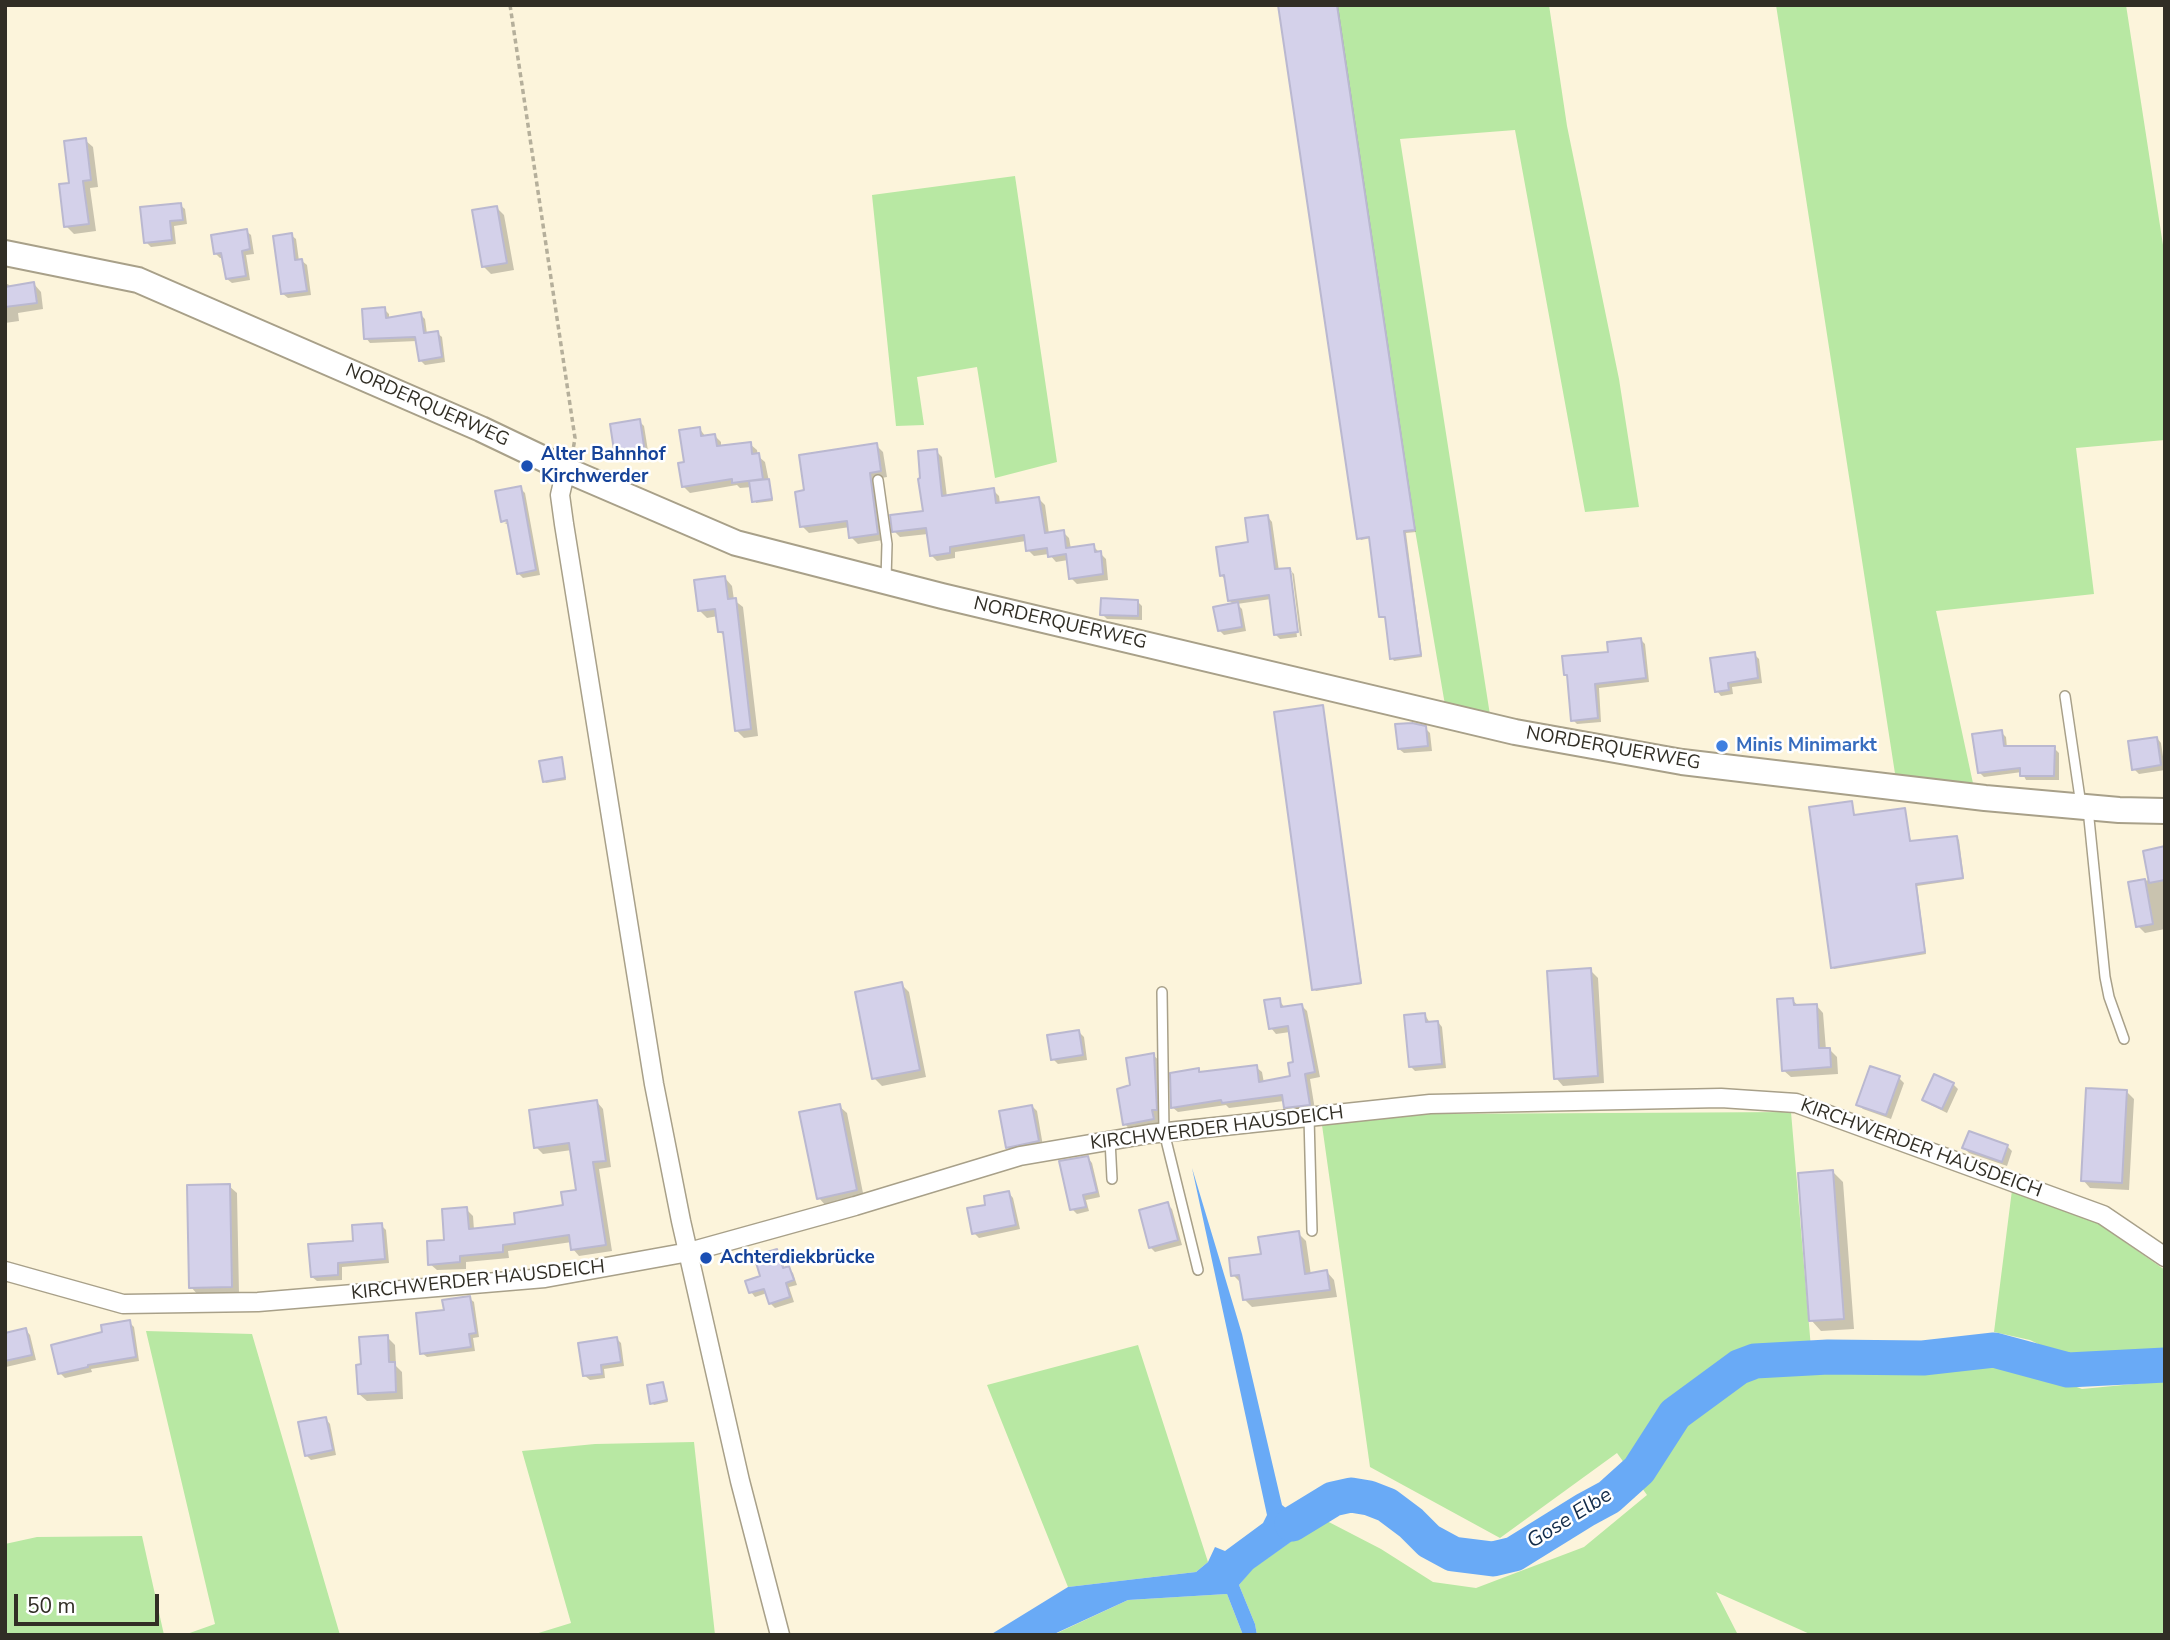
<!DOCTYPE html>
<meta charset="utf-8">
<style>
body{margin:0}
#map{position:relative;width:2170px;height:1640px;overflow:hidden;background:#fcf4db;font-family:"Nunito Sans",sans-serif}
canvas{display:block}
.frame{position:absolute;inset:0;border:7px solid #312e25;pointer-events:none}
.scale{position:absolute;left:14px;top:1594px;width:145px;height:32px;box-sizing:border-box;border:4px solid #312e25;border-top:0;padding-left:9px;font-size:21px;line-height:24px;white-space:nowrap;color:#312e25;-webkit-text-stroke:5px #fff;paint-order:stroke}
</style>
<div id="map">
<canvas width="2170" height="1640"></canvas>
<div class="frame"></div>
<div class="scale">50 m</div>
</div>
<script>
const c = document.querySelector('canvas').getContext('2d');
c.lineJoin = 'round';
function paint(path, color) { c.fillStyle = color; c.fill(path, 'evenodd'); }
const poly = rows => new Path2D(rows.map(r => 'M' + r).join(''));
function strokePath(path, color, width, dash) { c.strokeStyle = color; c.lineWidth = width; c.lineCap = dash ? 'butt' : 'round'; c.setLineDash(dash || []); c.stroke(path); }
function label(font, color, halo, rows, align = 'center') {
  c.font = font + ' "Nunito Sans",sans-serif'; c.lineWidth = 5; c.setLineDash([]); c.textBaseline = 'middle'; c.strokeStyle = halo; c.fillStyle = color; for (const [text, x, y, turn = 0] of rows) {
    c.save(); c.translate(x, y); c.rotate((+turn || 0) * Math.PI / 180); c.textAlign = isNaN(turn) ? turn : align; if (halo) c.strokeText(text, 0, 0); c.fillText(text, 0, 0); c.restore();
  }
}
paint(poly([
 [1337,5,1549,5,1567,126,1619,379,1639,507,1585,512,1515,130,1400,139,1490,715,1445,705,1415,530],
 [1776,5,2126,5,2165,258,2165,440,2076,448,2094,594,1936,611,1974,788,1896,780],
 [1015,176,1057,462,995,478,977,367,917,377,924,425,896,426,872,195],
 [1791,1112,1813,1372,1918,1373,2006,1360,2082,1389,2165,1381,2165,1635,1812,1635,1716,1592,1738,1635,1257,1635,1255,1624,1239,1585,1252,1569,1323,1519,1381,1549,1433,1582,1476,1588,1584,1547,1647,1495,1617,1453,1500,1538,1370,1467,1322,1125,1429,1114],
 [2012,1190,2096,1222,2165,1270,2165,1351,2075,1362,2030,1340,1994,1332],
 [146,1331,252,1334,340,1635,184,1635,215,1624],
 [1138,1345,1208,1562,1196,1572,1068,1587,987,1385],
 [694,1442,715,1635,532,1635,571,1623,522,1451,595,1444],
 [142,1536,164,1635,5,1635,5,1544,37,1537],
 [1227,1594,1243,1635,1053,1635,1128,1600]
]), '#b8e8a3');
paint(poly([
 [1192,1168,1242,1334,1282,1505,1287,1509,1333,1499,1323,1519,1253,1569,1239,1585,1255,1624,1257,1635,1243,1635,1227,1594,1128,1600,1052,1635,990,1635,1068,1587,1196,1572,1208,1562,1215,1547,1225,1551,1263,1523,1267,1515]
]), '#69aaf6');
paint(poly([
 [1280,5,1338,5,1416,532,1406,533,1422,657,1394,661,1392,658,1387,618,1381,617,1371,538,1361,540,1359,538],
 [85,140,93,147,98,187,90,188,96,231,74,234,66,226,71,184],
 [180,205,185,209,187,224,174,226,176,244,151,247,146,242],
 [497,208,504,215,514,270,491,274,483,266],
 [246,231,251,235,254,254,246,255,250,280,232,283,227,279,224,258,220,258,215,253],
 [291,235,296,239,299,261,302,261,307,265,311,295,288,298,283,294],
 [8,284,11,288,34,284,41,292,43,309,18,313,19,321,5,323,5,285],
 [384,309,389,314,389,319,420,314,425,319,427,334,437,333,442,337,445,362,425,365,420,360,417,341,370,343,366,338],
 [639,421,644,426,649,457,622,461,617,457],
 [699,428,706,437,714,435,721,442,721,447,750,444,757,450,758,456,765,462,773,501,756,503,752,487,740,488,737,485,690,493,683,486,686,464],
 [876,445,883,452,887,477,876,479,883,540,858,544,851,537,850,527,809,533,802,526,806,492],
 [936,451,942,457,947,497,993,490,999,496,1000,504,1039,499,1045,505,1049,534,1063,532,1069,538,1071,549,1093,546,1106,559,1108,580,1077,584,1071,578,1068,560,1056,562,1049,554,1034,556,1028,550,1026,541,955,552,955,558,937,561,931,555,928,534,900,537,894,531,925,512],
 [520,488,525,493,540,575,523,578,518,573,510,525,504,523,516,520,502,521],
 [1268,517,1272,522,1279,571,1289,569,1292,572,1289,572,1297,637,1280,639,1275,634,1271,599,1237,604,1242,609,1246,631,1224,635,1219,630,1234,605,1229,600,1226,580,1221,575,1250,543],
 [1292,572,1294,574,1302,636,1300,636],
 [725,578,732,586,734,600,743,607,758,736,744,738,737,731,726,637,720,632,718,616,707,618,699,610],
 [1137,601,1142,606,1142,620,1107,619,1102,614],
 [1640,639,1645,644,1649,682,1599,688,1601,722,1577,724,1573,720,1569,678,1566,675],
 [1754,654,1759,659,1762,683,1732,687,1733,694,1721,696,1717,691],
 [1322,707,1362,984,1316,991,1314,989],
 [1425,728,1430,733,1432,751,1404,753,1399,749],
 [2001,732,2006,737,2007,748,2054,748,2059,753,2059,780,2026,780,2022,772,1984,777,1979,772],
 [2157,738,2161,743,2165,770,2139,774,2134,769],
 [561,759,566,780,546,783,544,781],
 [1851,802,1855,817,1905,810,1911,843,1957,838,1959,840,1964,879,1917,886,1926,954,1834,969,1832,967],
 [2165,848,2165,929,2145,933,2138,926,2130,883,2150,880],
 [1590,970,1598,978,1604,1083,1563,1086,1556,1078],
 [901,984,909,992,926,1077,882,1086,874,1078],
 [1279,1000,1285,1008,1301,1005,1307,1011,1320,1077,1310,1079,1315,1110,1291,1113,1285,1107,1284,1101,1229,1108,1226,1105,1178,1112,1172,1107,1198,1070,1202,1074,1256,1067,1262,1072,1264,1083,1292,1078,1295,1063,1290,1032,1276,1034,1271,1028],
 [1792,1000,1799,1006,1816,1005,1823,1013,1826,1050,1829,1049,1837,1057,1838,1074,1791,1077,1783,1070],
 [1425,1015,1430,1023,1438,1022,1442,1027,1446,1068,1415,1071,1411,1067],
 [1079,1032,1084,1037,1087,1060,1058,1064,1053,1059],
 [1153,1055,1161,1062,1164,1117,1159,1118,1160,1126,1132,1132,1125,1124,1131,1086],
 [1899,1078,1904,1083,1891,1119,1863,1109,1858,1104],
 [1953,1084,1958,1089,1947,1113,1929,1104,1924,1100],
 [2127,1092,2134,1099,2129,1190,2090,1188,2083,1180],
 [597,1102,603,1109,611,1167,599,1169,612,1251,579,1256,573,1249,572,1242,508,1251,509,1258,466,1262,466,1269,437,1270,430,1264,466,1209,473,1216,474,1230,517,1226,565,1207,578,1192,572,1150,543,1154,536,1147],
 [839,1106,847,1113,864,1198,826,1206,819,1198],
 [1032,1106,1037,1111,1043,1146,1012,1152,1008,1148],
 [2007,1146,2012,1151,2007,1166,1969,1153,1964,1148],
 [1088,1158,1092,1163,1100,1197,1086,1200,1089,1211,1077,1214,1072,1209],
 [1833,1172,1843,1182,1854,1329,1821,1331,1811,1320],
 [229,1186,237,1193,239,1294,198,1295,191,1287],
 [1009,1193,1013,1198,1020,1229,979,1238,974,1233,988,1206],
 [1167,1204,1172,1209,1182,1245,1155,1252,1150,1247],
 [381,1225,386,1230,389,1263,342,1267,342,1280,317,1281,312,1277],
 [1298,1233,1306,1241,1311,1275,1327,1272,1334,1280,1337,1297,1252,1307,1244,1299,1241,1283,1233,1275],
 [777,1251,781,1256,785,1269,788,1268,793,1273,797,1285,789,1287,794,1302,775,1308,770,1303,767,1293,755,1297,751,1292],
 [469,1298,474,1302,479,1337,473,1338,475,1351,427,1357,422,1353,446,1311],
 [129,1322,134,1327,139,1361,91,1369,92,1372,65,1378,60,1373,104,1333],
 [26,1330,30,1335,36,1360,6,1367,5,1335],
 [387,1337,395,1345,396,1366,402,1372,403,1399,367,1401,359,1394,363,1366],
 [616,1338,621,1343,624,1366,604,1369,605,1378,590,1380,585,1376],
 [663,1384,668,1402,654,1405,652,1403],
 [326,1419,330,1424,336,1455,311,1460,306,1455]
]), '#0003');
strokePath(poly([
 [1292,1524,1333,1499,1351,1495,1369,1498,1387,1505,1411,1523,1429,1541,1453,1554,1493,1559,1514,1554,1585,1510,1609,1497,1639,1470,1675,1414,1739,1367,1755,1361,1828,1357,1923,1358,1994,1350,2068,1370,2165,1365]
]), '#69aaf6', 35);
const building = poly([
 [1278,5,1337,5,1415,530,1404,531,1421,655,1390,659,1385,617,1379,617,1369,537,1357,539,1278,5],
 [86,138,91,180,83,181,89,224,64,227,59,184,69,183,64,141,86,138],
 [181,203,183,220,170,221,172,240,144,243,140,207,181,203],
 [497,206,507,263,482,267,472,210,497,206],
 [247,229,250,249,242,251,246,276,226,279,221,253,214,254,211,235,247,229],
 [292,233,295,260,302,259,307,291,281,294,273,236,292,233],
 [34,282,37,303,5,307,5,287,34,282],
 [385,307,386,318,421,312,424,333,438,331,442,357,419,361,415,337,364,339,362,309,385,307],
 [640,419,645,453,615,457,610,424,640,419],
 [700,427,701,436,715,434,717,446,751,442,752,454,759,453,763,479,732,483,732,479,682,487,678,463,684,462,679,430,700,427],
 [877,443,881,471,870,473,878,534,849,538,847,521,800,527,795,492,804,490,799,455,877,443],
 [937,449,942,496,994,488,996,503,1039,497,1045,533,1064,530,1066,548,1094,544,1095,552,1101,551,1103,574,1069,579,1066,554,1048,557,1047,548,1026,551,1024,535,950,547,950,553,930,556,926,528,892,532,890,515,923,511,918,479,920,478,918,451,937,449],
 [769,479,772,499,752,502,749,481,769,479],
 [521,486,536,570,517,574,507,520,501,522,495,491,521,486],
 [1268,515,1275,569,1290,568,1298,632,1274,635,1269,595,1228,601,1224,575,1220,576,1216,547,1248,542,1245,518,1268,515],
 [725,576,728,599,736,598,751,729,735,731,723,632,718,632,715,609,698,611,694,580,725,576],
 [1101,598,1138,600,1138,616,1100,615,1101,598],
 [1238,602,1242,627,1218,631,1213,607,1238,602],
 [1641,638,1646,678,1595,684,1598,718,1571,721,1567,675,1564,675,1562,656,1608,652,1607,642,1641,638],
 [1755,652,1758,678,1728,683,1729,690,1715,692,1710,658,1755,652],
 [1323,705,1361,983,1312,990,1274,712,1323,705],
 [1412,723,1426,726,1428,746,1398,749,1395,724,1412,723],
 [2002,730,2004,746,2055,746,2054,776,2020,776,2020,768,1978,773,1972,734,2002,730],
 [2157,737,2161,765,2132,770,2128,741,2157,737],
 [562,757,565,778,543,782,539,761,562,757],
 [1852,801,1854,815,1905,808,1910,841,1957,836,1963,878,1916,884,1925,952,1831,968,1809,807,1852,801],
 [2165,846,2165,880,2149,883,2143,851,2165,846],
 [2145,879,2153,924,2136,927,2128,882,2145,879],
 [1591,968,1598,1076,1554,1079,1547,971,1591,968],
 [902,982,920,1070,872,1079,855,992,902,982],
 [1280,998,1281,1007,1302,1004,1315,1072,1305,1074,1310,1105,1284,1108,1282,1095,1222,1103,1221,1100,1171,1108,1170,1073,1199,1068,1199,1072,1257,1065,1259,1082,1290,1076,1288,1063,1293,1062,1288,1026,1269,1029,1264,1000,1280,998],
 [1793,998,1794,1005,1817,1004,1819,1048,1830,1048,1831,1067,1782,1071,1777,999,1793,998],
 [1425,1013,1426,1022,1438,1021,1442,1064,1409,1067,1404,1015,1425,1013],
 [1079,1030,1083,1055,1051,1060,1047,1035,1079,1030],
 [1154,1053,1157,1110,1152,1110,1154,1119,1123,1125,1117,1089,1130,1085,1126,1058,1154,1053],
 [1870,1066,1900,1076,1886,1115,1856,1105,1870,1066],
 [1934,1074,1954,1083,1942,1109,1922,1100,1934,1074],
 [2086,1088,2127,1090,2122,1183,2081,1181,2086,1088],
 [597,1100,606,1161,593,1162,606,1245,571,1250,569,1235,503,1245,503,1252,460,1256,460,1262,428,1265,427,1241,444,1240,442,1209,467,1207,469,1229,515,1224,514,1213,563,1205,561,1192,576,1190,569,1143,534,1148,529,1110,597,1100],
 [840,1104,857,1190,817,1199,799,1112,840,1104],
 [1032,1105,1039,1141,1006,1148,999,1111,1032,1105],
 [1969,1131,2008,1145,2002,1162,1962,1148,1969,1131],
 [1088,1156,1097,1192,1083,1195,1086,1207,1070,1210,1059,1161,1088,1156],
 [1833,1170,1844,1319,1809,1321,1798,1173,1833,1170],
 [230,1184,232,1287,189,1288,187,1185,230,1184],
 [1009,1191,1016,1225,972,1234,967,1208,985,1205,984,1196,1009,1191],
 [1168,1202,1178,1240,1149,1248,1139,1210,1168,1202],
 [382,1223,385,1259,338,1263,338,1275,311,1277,308,1244,353,1241,352,1225,382,1223],
 [1299,1231,1305,1274,1327,1270,1330,1290,1243,1300,1239,1275,1231,1276,1229,1258,1261,1254,1258,1237,1299,1231],
 [777,1249,783,1268,789,1266,794,1280,786,1283,790,1297,769,1304,764,1289,749,1293,745,1281,760,1276,754,1256,777,1249],
 [470,1296,476,1333,469,1334,471,1347,420,1354,416,1313,444,1310,442,1300,470,1296],
 [130,1320,136,1357,88,1365,88,1367,58,1374,51,1345,102,1332,101,1325,130,1320],
 [26,1328,32,1355,5,1361,5,1333,26,1328],
 [388,1335,389,1362,395,1362,396,1392,358,1394,356,1365,361,1364,359,1337,388,1335],
 [617,1337,621,1362,601,1365,602,1374,583,1376,578,1343,617,1337],
 [663,1382,667,1400,650,1404,647,1385,663,1382],
 [326,1417,333,1450,305,1456,298,1422,326,1417]
]);
paint(building, '#d4d1ea');
strokePath(building, '#bab8d0', 2);
const lane = poly([
 [878,480,887,544,886,580],
 [2065,696,2081,805],
 [2088,809,2105,977,2109,997,2124,1039],
 [1162,992,1164,1132,1198,1270],
 [1309,1117,1312,1231],
 [1110,1140,1112,1179]
]);
const street = poly([
 [571,472,563,482,560,495,564,524,654,1084,681,1221,740,1481,780,1635],
 [5,1271,123,1304,258,1302,545,1278,689,1252,855,1206,1020,1156,1149,1134,1430,1104,1721,1098,1796,1103,2103,1215,2165,1257]
]);
const secondary = poly([
 [5,253,138,280,481,429,571,472,736,543,942,596,1515,732,1682,762,1985,798,2119,810,2165,811]
]);
strokePath(lane, '#a8a089', 12);
strokePath(street, '#a8a089', 21);
strokePath(secondary, '#a8a089', 28);
strokePath(poly([
 [510,5,575,438,573,450]
]), '#b5af9b', 3.5, [5, 3.5]);
strokePath(lane, '#fff', 9);
strokePath(street, '#fff', 18);
strokePath(secondary, '#fff', 24);
for (const [x, y, r, color] of [
 [527,466,7,"#1a4fb4"],
 [1722,746,7,"#3f7fe0"],
 [706,1258,7,"#1a4fb4"]
]) { const dot = new Path2D(); dot.arc(x, y, r, 0, 2 * Math.PI); c.fillStyle = color; c.fill(dot); strokePath(dot, '#fff', 2.5); }
label('19px', '#312e25', '#fff', [
 ["NORDERQUERWEG",427,406,24],
 ["NORDERQUERWEG",1060,624,13],
 ["NORDERQUERWEG",1613,749,10],
 ["KIRCHWERDER HAUSDEICH",1217,1129,-7],
 ["KIRCHWERDER HAUSDEICH",1921,1149,20],
 ["KIRCHWERDER HAUSDEICH",478,1281,-6]
]);
label('bold 19px', '#164399', '#fff', [
 ["Alter Bahnhof",541,455],
 ["Kirchwerder",541,477],
 ["Achterdiekbrücke",720,1258]
], 'left');
label('bold 19px', '#366cbe', '#fff', [
 ["Minis Minimarkt",1736,746]
], 'left');
label('italic 21px', '#112b49', '#fff', [
 ["Gose Elbe",1570,1519,-32]
]);
</script>
